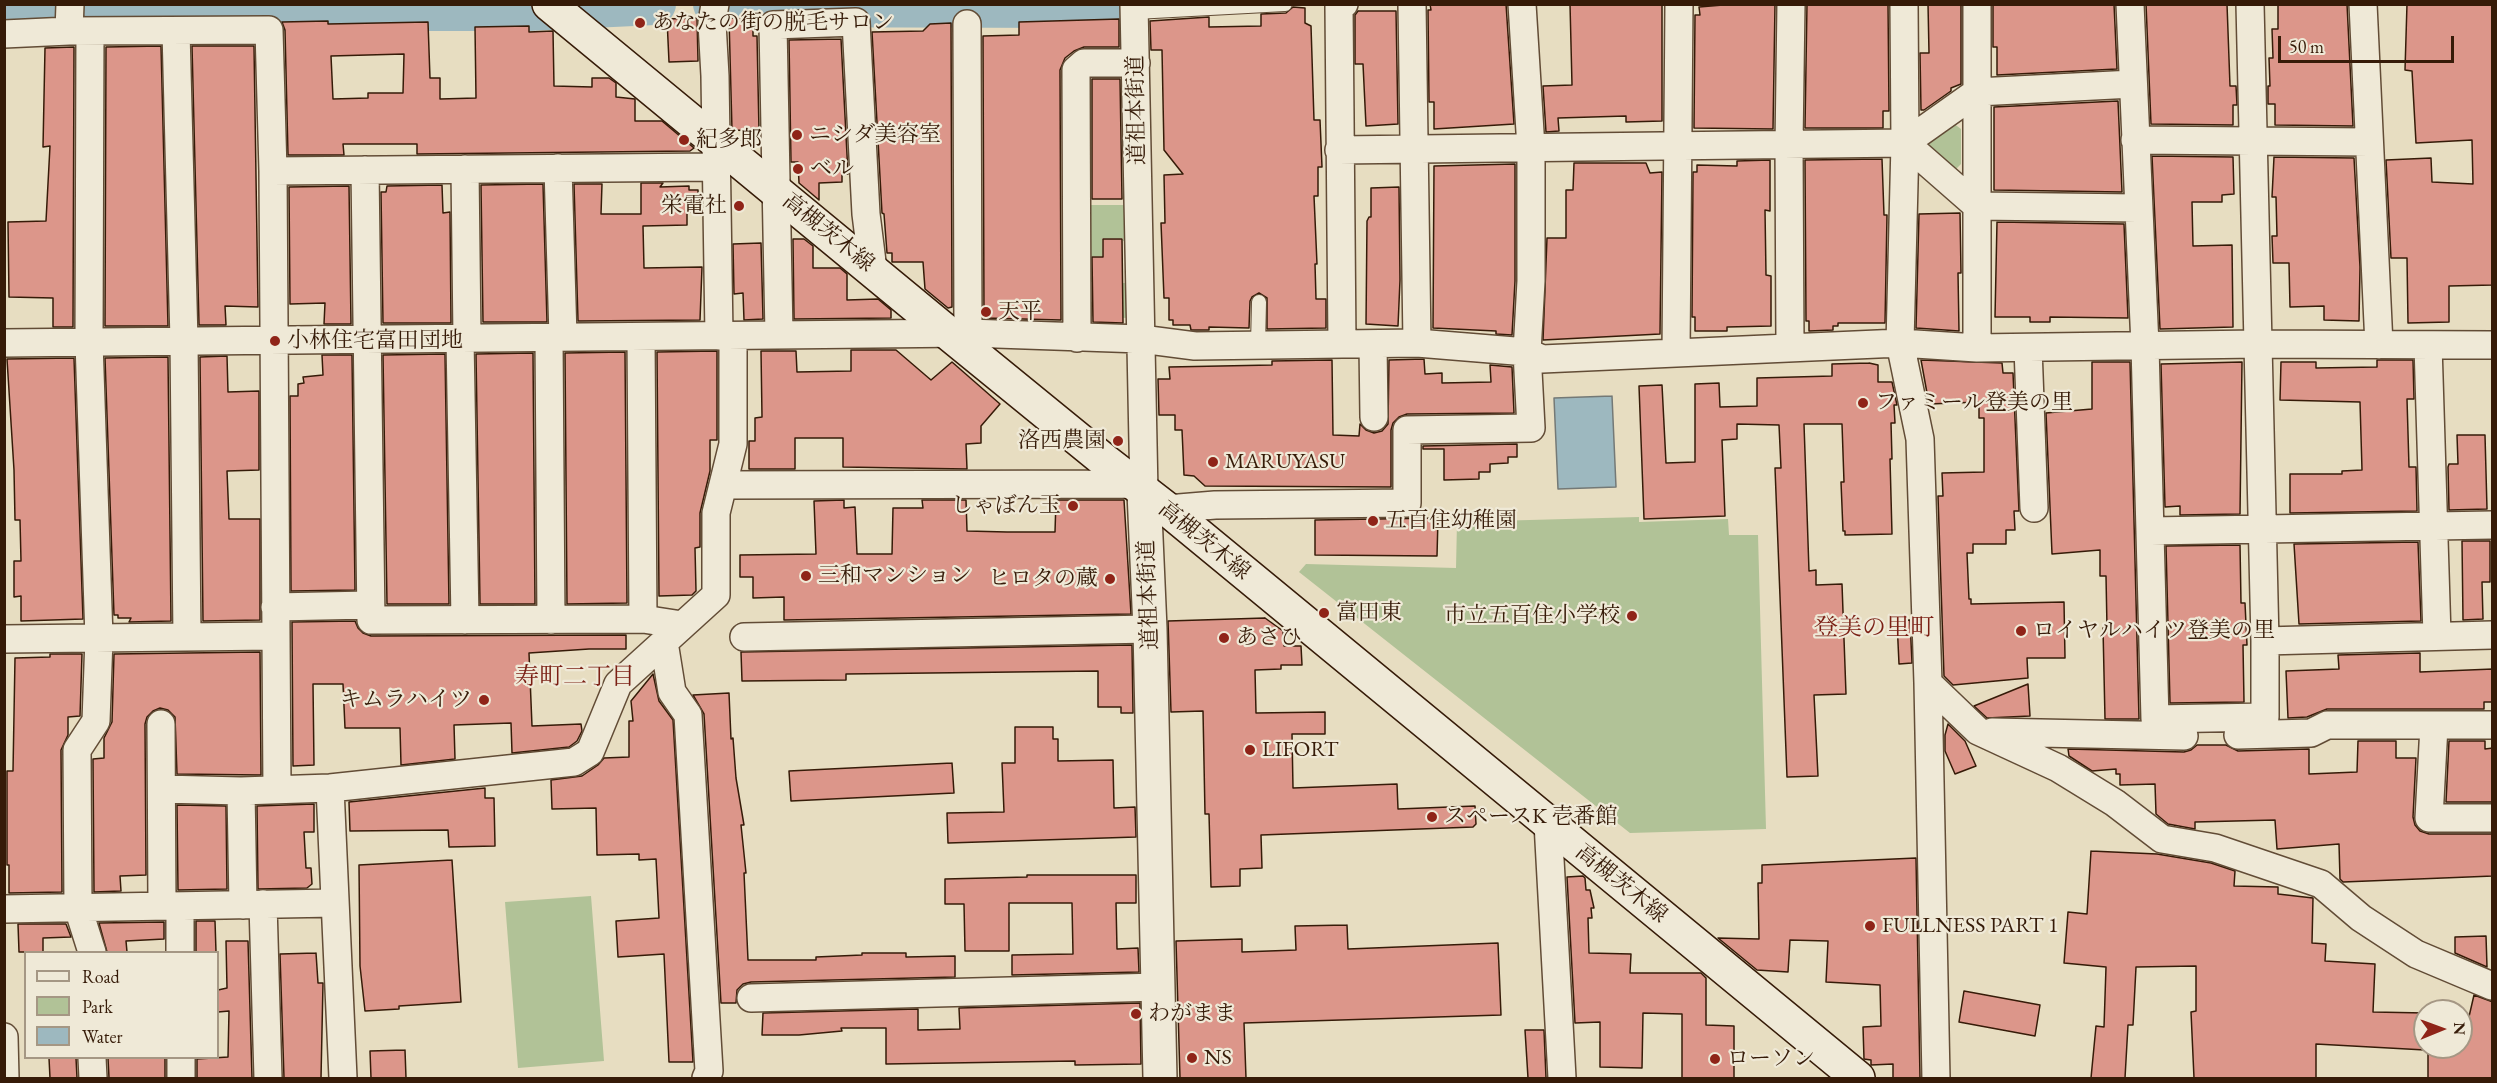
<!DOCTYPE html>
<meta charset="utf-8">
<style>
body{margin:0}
#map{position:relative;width:2497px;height:1083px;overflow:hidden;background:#e7ddc1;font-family:"EB Garamond",serif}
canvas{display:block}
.frame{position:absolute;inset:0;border:6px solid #361b08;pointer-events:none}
.legend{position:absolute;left:24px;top:951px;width:195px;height:108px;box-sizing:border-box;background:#efe9d7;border:2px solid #a59784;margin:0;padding:8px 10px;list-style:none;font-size:18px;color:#361b08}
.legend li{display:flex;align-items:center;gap:12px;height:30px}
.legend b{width:30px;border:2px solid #a59784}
.north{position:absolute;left:2413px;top:999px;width:60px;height:60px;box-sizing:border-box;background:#efe9d7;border:2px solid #a59784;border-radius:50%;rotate:89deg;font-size:16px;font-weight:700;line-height:24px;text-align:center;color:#361b08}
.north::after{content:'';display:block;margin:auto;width:21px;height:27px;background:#8f2418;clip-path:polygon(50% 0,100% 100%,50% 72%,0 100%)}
.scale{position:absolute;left:2278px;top:36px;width:176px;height:27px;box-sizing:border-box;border:3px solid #361b08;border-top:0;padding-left:8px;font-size:18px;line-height:21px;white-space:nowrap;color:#361b08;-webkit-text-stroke:4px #efe9d7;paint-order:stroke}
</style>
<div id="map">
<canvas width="2497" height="1083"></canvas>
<div class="frame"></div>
<ul class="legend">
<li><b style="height:8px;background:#efe9d7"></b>Road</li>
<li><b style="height:16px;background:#b1c297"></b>Park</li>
<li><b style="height:16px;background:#9db8bf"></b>Water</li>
</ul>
<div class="north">N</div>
<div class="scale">50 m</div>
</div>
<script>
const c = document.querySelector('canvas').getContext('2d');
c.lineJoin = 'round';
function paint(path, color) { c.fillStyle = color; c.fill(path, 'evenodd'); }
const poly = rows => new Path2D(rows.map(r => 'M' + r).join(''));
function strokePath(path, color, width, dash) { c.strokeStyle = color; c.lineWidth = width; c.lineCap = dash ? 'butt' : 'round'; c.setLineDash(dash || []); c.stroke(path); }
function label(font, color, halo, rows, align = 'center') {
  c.font = font + ' "EB Garamond","Noto Serif JP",serif'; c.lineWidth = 4.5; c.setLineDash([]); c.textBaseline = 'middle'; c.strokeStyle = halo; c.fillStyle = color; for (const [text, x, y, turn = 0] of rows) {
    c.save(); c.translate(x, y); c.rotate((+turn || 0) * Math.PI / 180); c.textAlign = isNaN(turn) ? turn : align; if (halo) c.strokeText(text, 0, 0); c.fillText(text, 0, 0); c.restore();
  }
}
paint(poly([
 [1953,123,1961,129,1961,164,1952,173,1923,147],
 [1084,205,1129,205,1129,241,1123,241,1123,238,1102,238,1102,256,1092,256,1092,282,1089,282,1089,302,1123,302,1123,283,1133,283,1127,318,1085,316],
 [1639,517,1639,522,1728,519,1729,535,1758,535,1766,829,1630,833,1299,572,1306,564,1456,568,1457,522],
 [591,896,604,1061,518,1068,505,902]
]), '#b1c297');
const water = poly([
 [1612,396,1616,487,1558,489,1554,398,1612,396]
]);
paint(water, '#9db8bf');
strokePath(water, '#747976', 1.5);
strokePath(poly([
 [714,4,726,6,1082,7,1108,4],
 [4,10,527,10,655,4]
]), '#9db8bf', 42);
const building = poly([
 [1430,4,1506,4,1514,124,1434,129,1434,102,1429,102,1428,10,1431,10,1430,4],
 [1570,4,1662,4,1662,121,1626,122,1626,116,1558,118,1559,131,1546,132,1543,86,1572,85,1570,4],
 [1735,4,1775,4,1773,129,1694,128,1695,15,1700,15,1699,7,1735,4],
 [1807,4,1888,4,1889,111,1883,111,1883,128,1805,128,1807,4],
 [1928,4,1961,4,1961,84,1951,88,1951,91,1924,110,1921,110,1920,53,1929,53,1928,4],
 [1993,4,2114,4,2117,69,1997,75,1997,47,1993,47,1993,4],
 [2146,4,2227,4,2230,86,2236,86,2237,105,2233,105,2233,125,2151,124,2146,4],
 [2278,4,2347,4,2353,126,2275,125,2275,104,2268,104,2268,86,2270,86,2269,58,2273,58,2272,29,2278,29,2278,4],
 [2407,4,2493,4,2493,285,2449,286,2449,322,2408,323,2407,258,2391,258,2386,160,2431,158,2432,182,2473,184,2472,140,2416,143,2412,71,2405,70,2407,4],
 [1293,7,1305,8,1305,23,1311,26,1314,120,1320,120,1322,167,1318,167,1318,196,1314,196,1317,264,1315,264,1316,299,1326,299,1326,328,1267,329,1267,298,1259,293,1252,297,1250,301,1249,328,1209,327,1209,330,1191,330,1190,325,1173,325,1173,320,1169,320,1169,298,1164,298,1161,223,1165,223,1164,175,1183,174,1164,150,1162,50,1151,50,1150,21,1209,17,1209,27,1261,26,1261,14,1286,13,1293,7],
 [1358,11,1396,11,1398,124,1366,126,1363,64,1355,64,1355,15,1358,11],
 [729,18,753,18,753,36,757,36,759,131,732,130,729,18],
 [667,19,697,18,698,61,669,62,667,19],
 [1119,19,1119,47,1084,47,1074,51,1065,58,1060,70,1061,320,984,318,983,36,1019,35,1019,22,1119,19],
 [328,21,328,24,428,22,430,78,440,78,440,99,476,98,475,27,529,26,529,32,553,31,554,86,592,87,592,78,609,78,616,83,616,97,635,99,635,121,662,121,694,148,690,151,417,154,417,144,343,144,344,155,288,155,285,30,282,22,328,21],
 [404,54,403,93,368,93,368,98,333,99,331,56,404,54],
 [951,23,952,307,948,308,925,289,923,262,892,262,892,253,887,253,884,214,882,213,872,32,923,31,930,24,951,23],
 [841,39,848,174,842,175,842,182,819,183,819,200,799,183,798,162,791,162,789,40,841,39],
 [161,46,168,326,105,326,106,47,161,46],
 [192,46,254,46,258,307,225,306,226,325,199,325,192,46],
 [74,47,73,327,53,327,53,298,9,297,8,222,46,221,50,146,43,147,45,48,74,47],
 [1092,79,1120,79,1122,199,1092,199,1092,79],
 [2118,101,2122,192,1994,190,1994,107,2118,101],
 [2152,156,2233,157,2234,194,2222,195,2222,202,2192,202,2193,246,2232,245,2233,327,2160,329,2152,156],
 [2274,157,2354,158,2360,267,2359,321,2324,320,2324,306,2290,307,2289,263,2273,263,2272,236,2277,236,2276,197,2272,197,2274,157],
 [1882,159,1884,215,1887,215,1885,323,1838,323,1838,326,1833,326,1833,330,1809,331,1809,321,1806,321,1805,160,1882,159],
 [1770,160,1770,211,1765,210,1766,275,1771,276,1771,326,1727,327,1727,331,1695,331,1695,317,1692,317,1693,172,1697,172,1697,165,1737,166,1737,161,1770,160],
 [1574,163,1646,163,1650,173,1662,172,1660,334,1543,340,1547,238,1566,238,1566,190,1573,190,1574,163],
 [1515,164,1515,281,1512,335,1496,334,1496,331,1433,328,1434,166,1515,164],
 [641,183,663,183,660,187,689,186,689,190,698,190,698,212,687,212,687,225,643,226,644,268,702,267,700,320,578,321,574,184,602,184,601,214,641,214,641,183],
 [543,184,547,322,483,322,481,185,543,184],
 [442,185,443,213,450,212,451,323,383,323,381,192,386,192,387,186,442,185],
 [349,186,351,324,324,324,325,303,290,304,289,187,349,186],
 [1399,187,1400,280,1398,326,1366,324,1367,221,1369,217,1371,217,1371,188,1399,187],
 [1960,213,1961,273,1958,273,1959,331,1916,328,1919,214,1960,213],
 [1997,222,2124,224,2128,318,2050,317,2050,322,2030,322,2030,317,1995,317,1997,222],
 [793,239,804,239,813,246,813,268,840,268,847,274,847,300,878,299,891,310,891,318,794,319,793,239],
 [1103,239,1122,239,1123,323,1093,322,1092,257,1103,257,1103,239],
 [761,243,763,319,744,320,743,293,734,294,733,244,761,243],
 [851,350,896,350,931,380,952,362,1000,404,981,426,981,443,966,444,967,469,843,467,843,438,795,438,795,469,749,469,749,441,755,441,755,418,762,417,761,351,796,351,797,372,851,371,851,350],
 [717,351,717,440,710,440,710,471,700,513,700,547,695,548,696,591,692,595,659,596,657,352,717,351],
 [625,352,627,603,567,604,565,353,625,352],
 [533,353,535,604,480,604,476,354,533,353],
 [445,354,449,604,387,604,383,355,445,354],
 [322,355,352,355,355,590,291,591,290,396,298,396,298,384,304,383,303,377,323,375,322,355],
 [227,356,228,392,259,391,259,470,227,471,229,519,260,519,260,620,203,621,200,357,227,356],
 [168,357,171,621,129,622,131,618,118,618,118,615,114,615,105,358,168,357],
 [74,358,83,619,21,621,21,596,14,597,14,561,21,561,20,520,15,520,14,470,7,359,74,358],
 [1424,359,1425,374,1442,373,1442,383,1491,382,1490,365,1512,367,1514,413,1407,414,1399,417,1393,423,1391,430,1391,487,1205,486,1194,476,1184,475,1182,430,1175,430,1175,415,1159,415,1158,379,1170,379,1169,367,1272,365,1272,361,1332,360,1333,435,1359,436,1360,424,1366,430,1374,433,1382,431,1388,424,1389,360,1424,359],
 [1921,360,2002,363,2003,373,2013,373,2019,511,2014,511,2015,530,2006,530,2006,544,1973,544,1973,553,1967,553,1969,599,1971,599,1971,604,2064,602,2065,658,2027,658,2028,678,1953,685,1944,676,1938,496,1943,496,1942,473,1984,472,1984,418,1979,418,1979,402,1929,404,1921,360],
 [2377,360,2413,360,2414,399,2407,399,2409,467,2416,467,2417,511,2290,513,2290,474,2342,474,2342,471,2362,470,2360,402,2280,400,2281,362,2316,362,2316,368,2377,367,2377,360],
 [2092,362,2130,362,2139,719,2105,719,2103,628,2107,628,2106,576,2100,576,2100,550,2052,554,2046,413,2092,409,2092,362],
 [2242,362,2240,514,2180,515,2180,506,2165,507,2161,364,2242,362],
 [1869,363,1878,365,1878,382,1892,382,1897,405,1894,405,1895,423,1891,423,1892,459,1890,459,1892,534,1845,535,1845,531,1843,531,1841,482,1844,482,1842,424,1804,424,1809,571,1816,570,1816,585,1842,584,1846,694,1814,695,1818,776,1787,777,1775,468,1781,468,1779,425,1737,424,1737,439,1722,440,1725,516,1644,519,1639,386,1662,385,1666,463,1695,462,1695,384,1719,383,1720,407,1757,406,1757,378,1832,376,1832,364,1869,363],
 [2457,435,2485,435,2487,509,2449,510,2448,467,2449,464,2458,464,2457,435],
 [1517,444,1517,457,1508,457,1508,463,1490,464,1490,472,1479,472,1479,479,1444,480,1444,449,1423,449,1423,446,1517,444],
 [844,500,844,508,855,507,857,554,892,554,893,508,923,508,922,500,966,500,967,531,1007,532,1055,532,1056,500,1124,500,1131,614,784,620,784,597,753,598,753,577,740,577,740,555,816,554,814,501,844,500],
 [1438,518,1437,556,1315,555,1315,520,1438,518],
 [2462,541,2490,541,2490,582,2482,582,2483,619,2463,620,2462,541],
 [2418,542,2421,621,2299,624,2294,544,2418,542],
 [2240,545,2241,603,2245,603,2247,645,2243,645,2244,702,2170,703,2166,546,2240,545],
 [1265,618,1283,631,1284,646,1301,646,1302,665,1281,665,1281,669,1255,670,1256,713,1325,712,1325,734,1292,734,1293,788,1397,784,1398,809,1475,806,1476,824,1473,827,1261,835,1262,868,1240,869,1240,886,1211,887,1209,814,1205,814,1203,711,1171,712,1168,621,1265,618],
 [1910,620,1912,663,1899,664,1897,621,1910,620],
 [355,621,358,628,363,633,371,636,626,635,626,649,589,649,529,653,532,726,581,724,582,731,577,741,569,747,512,753,511,723,454,725,455,759,401,765,400,728,345,728,343,684,313,684,314,765,293,766,292,622,355,621],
 [1132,645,1133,713,1121,713,1121,707,1098,707,1098,671,846,674,846,680,742,681,741,652,1132,645],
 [260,652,261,775,177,774,175,717,168,710,160,708,153,711,147,717,145,724,146,875,120,876,121,891,94,892,93,759,104,758,104,738,112,722,114,654,260,652],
 [2420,653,2420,672,2493,669,2493,702,2484,702,2484,709,2327,709,2307,717,2288,718,2286,671,2339,669,2338,655,2420,653],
 [50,654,82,654,80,716,68,717,68,735,61,750,62,892,9,893,9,865,7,865,7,771,13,771,15,658,50,657,50,654],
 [653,674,659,701,673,720,693,1062,669,1062,664,954,618,957,616,921,659,918,656,859,639,860,639,854,597,855,596,808,552,809,551,780,582,776,598,765,604,758,629,757,629,721,633,721,631,701,653,674],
 [2028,684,2030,716,1987,718,1974,706,2028,684],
 [729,693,731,739,733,738,736,778,744,825,741,825,746,873,744,873,748,960,816,960,816,957,862,955,862,953,906,953,906,957,955,956,955,977,751,982,743,984,737,990,736,1003,721,1003,704,714,693,695,729,693],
 [1948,724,1965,741,1976,766,1955,774,1945,751,1945,735,1948,724],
 [1015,727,1053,727,1053,739,1058,739,1058,761,1113,760,1114,808,1135,807,1136,837,948,843,947,813,1004,812,1002,763,1015,763,1015,727],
 [2358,741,2396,741,2396,758,2416,758,2413,817,2415,825,2420,831,2429,834,2493,834,2493,876,2343,882,2340,879,2339,844,2277,849,2275,820,2195,822,2195,829,2168,824,2156,814,2155,784,2120,785,2120,774,2116,774,2116,769,2092,771,2069,756,2068,749,2184,752,2191,750,2197,745,2226,745,2238,751,2309,749,2309,774,2357,772,2358,741],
 [2449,741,2485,741,2485,749,2493,748,2493,802,2446,802,2449,741],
 [952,763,954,793,791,801,789,771,952,763],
 [485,788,485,798,494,798,495,846,449,847,448,830,350,831,349,802,485,788],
 [314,804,314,832,304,832,306,868,311,868,312,884,307,888,258,889,257,806,314,804],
 [177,805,226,806,227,889,178,890,177,805],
 [2091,851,2157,854,2211,863,2235,871,2234,886,2278,887,2278,894,2313,898,2312,943,2326,944,2325,961,2375,964,2373,1012,2425,1013,2425,1050,2316,1044,2316,1078,2194,1078,2191,1012,2196,1011,2196,966,2136,967,2133,1025,2128,1025,2125,1078,2091,1078,2096,1026,2104,1027,2106,967,2064,963,2068,912,2087,914,2091,851],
 [1916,858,1920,1078,1893,1078,1893,1064,1871,1065,1871,1060,1864,1059,1863,1027,1881,1026,1880,985,1826,982,1828,941,1790,940,1788,972,1757,970,1718,938,1759,939,1758,883,1762,883,1762,865,1916,858],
 [452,860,461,1002,399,1006,399,1009,365,1011,360,966,359,865,452,860],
 [1027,875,1136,875,1136,903,1116,903,1117,949,1138,948,1139,972,1012,975,1012,955,1073,954,1072,903,1009,903,1009,951,965,951,964,904,945,904,945,879,1027,877,1027,875],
 [1583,876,1585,878,1586,890,1590,890,1594,908,1591,908,1592,918,1588,918,1589,953,1631,954,1630,973,1701,973,1706,978,1706,1025,1734,1026,1734,1078,1682,1078,1682,1014,1643,1013,1642,1068,1600,1067,1600,1022,1575,1023,1567,877,1583,876],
 [196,921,215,921,216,952,196,952,196,921],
 [164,922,164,939,126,941,127,952,107,952,99,923,164,922],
 [18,924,66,924,71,937,43,938,43,952,19,952,18,924],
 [1347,925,1348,949,1498,943,1501,1015,1244,1023,1246,1078,1180,1078,1176,941,1242,939,1242,952,1296,950,1295,926,1347,925],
 [2486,936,2487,967,2455,953,2455,937,2486,936],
 [226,941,248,941,252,1078,197,1078,197,1059,228,1057,229,1011,218,1012,218,990,227,988,226,941],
 [316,953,318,983,323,983,321,1078,284,1078,280,954,316,953],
 [1964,991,2040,1005,2035,1036,1959,1022,1964,991],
 [2474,995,2493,1002,2493,1078,2428,1078,2428,1047,2462,1047,2474,995],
 [1140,1003,1141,1064,1075,1065,1075,1061,886,1064,886,1028,841,1028,842,1031,799,1035,762,1035,763,1013,918,1009,918,1030,960,1029,959,1008,1140,1003],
 [1525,1030,1544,1030,1546,1078,1528,1078,1525,1030],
 [405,1050,406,1078,371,1078,370,1051,405,1050],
 [49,1058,76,1058,77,1078,50,1078,49,1058],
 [108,1058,165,1058,165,1078,109,1078,108,1058]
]);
paint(building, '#dc968a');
strokePath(building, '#361b08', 1.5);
const service = poly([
 [1135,12,1285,4],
 [1258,345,1259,302]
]);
const minor = poly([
 [715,4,712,23,715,76,719,336],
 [1134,4,1144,492],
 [1412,4,1417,343],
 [1904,4,1905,143,1900,343,1920,439,1928,683,1936,1078],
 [1977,4,1977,348],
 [2130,4,2145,346,2155,719,2265,717,2265,641,2250,4],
 [2363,4,2379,345],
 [967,24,968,333],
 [69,31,70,4],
 [90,31,89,342,99,638,96,721,77,750,78,908,92,952],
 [176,31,184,341,187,637],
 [4,34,69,31,269,30,273,171,277,788],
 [2135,140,2369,142],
 [1905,143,1977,206,2137,208],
 [1339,150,1905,143,1977,92,2133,84],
 [558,168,563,337],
 [465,169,467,338],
 [365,170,371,620,643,619,682,625],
 [273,171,716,167],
 [779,335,773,25,856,22,866,214,873,270],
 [641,337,643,619],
 [549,338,551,620],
 [1077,338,1076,70,1084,63,1136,63],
 [460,339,465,620],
 [4,343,968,333,1141,339,1195,346,1417,343,1527,352,1542,359,1900,343,1977,348,2257,344,2492,345],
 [1342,344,1339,6,1344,4],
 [1373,344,1374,417],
 [2428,345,2437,636],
 [1790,347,1789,145,1791,4],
 [2028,348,2034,508],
 [1676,352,1679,4],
 [723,485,1135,484],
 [1167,509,1215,505,1407,503,1407,430,1531,428,1527,352,1531,281,1531,148,1522,4],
 [2151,531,2492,525],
 [275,607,369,605],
 [744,637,1150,629],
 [4,639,275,636],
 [2265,641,2492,635],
 [664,642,672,692,688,715,709,1071,706,1078],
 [1928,683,1978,731,2058,768,2115,803,2162,839,2215,848,2321,884,2361,918,2416,954,2492,986],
 [161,724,162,906],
 [2434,726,2429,818,2492,818],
 [1992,732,2184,736],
 [2238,735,2311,733,2327,725,2492,725],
 [330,788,343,1078],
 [162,789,241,791,330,788,574,762,590,752,618,684,716,595,716,513,733,444,733,336],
 [241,791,243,905],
 [1548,823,1562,1078],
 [263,904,268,1078],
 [180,906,180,952],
 [4,909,335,903],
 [751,998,1158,987],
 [4,1037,5,1078],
 [92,1058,93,1078],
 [181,1058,181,1078]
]);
const tertiary = poly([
 [1144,492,1150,629,1160,1078]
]);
const secondary = poly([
 [549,4,948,333,1105,461,1167,509,1858,1078]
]);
strokePath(service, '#624c36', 16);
strokePath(minor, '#624c36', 30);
strokePath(tertiary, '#624c36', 36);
strokePath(secondary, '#361b08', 36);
strokePath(service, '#efe9d7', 14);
strokePath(minor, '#efe9d7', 27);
strokePath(tertiary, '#efe9d7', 33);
strokePath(secondary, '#efe9d7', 33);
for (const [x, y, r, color] of [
 [640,23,6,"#8f2418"],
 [797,135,6,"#8f2418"],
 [684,140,6,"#8f2418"],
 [798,169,6,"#8f2418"],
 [739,206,6,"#8f2418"],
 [986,312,6,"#8f2418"],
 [275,341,6,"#8f2418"],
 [1863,403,6,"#8f2418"],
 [1118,441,6,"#8f2418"],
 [1213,462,6,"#8f2418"],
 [1073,506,6,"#8f2418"],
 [1373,521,6,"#8f2418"],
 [806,576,6,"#8f2418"],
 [1110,579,6,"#8f2418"],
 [1324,613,6,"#8f2418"],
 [1632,616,6,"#8f2418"],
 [2021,631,6,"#8f2418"],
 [1224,638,6,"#8f2418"],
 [484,700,6,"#8f2418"],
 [1250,750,6,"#8f2418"],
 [1432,817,6,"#8f2418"],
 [1870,926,6,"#8f2418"],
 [1136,1014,6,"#8f2418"],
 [1192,1058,6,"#8f2418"],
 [1715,1059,6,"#8f2418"]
]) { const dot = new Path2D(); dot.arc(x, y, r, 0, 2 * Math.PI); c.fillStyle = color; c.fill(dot); strokePath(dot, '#efe9d7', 2); }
label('22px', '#361b08', '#efe9d7', [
 ["あなたの街の脱毛サロン",652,23],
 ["ニシダ美容室",809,135],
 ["紀多郎",696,140],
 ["ベル",810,169],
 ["栄電社",727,206,"right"],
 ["天平",998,312],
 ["小林住宅富田団地",287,341],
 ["ファミール登美の里",1875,403],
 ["洛西農園",1106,441,"right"],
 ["MARUYASU",1225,462],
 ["しゃぼん玉",1061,506,"right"],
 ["五百住幼稚園",1385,521],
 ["三和マンション",818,576],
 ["ヒロタの蔵",1098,579,"right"],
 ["富田東",1336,613],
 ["市立五百住小学校",1620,616,"right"],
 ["ロイヤルハイツ登美の里",2033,631],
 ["あさひ",1236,638],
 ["キムラハイツ",472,700,"right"],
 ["LIFORT",1262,750],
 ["スペースK 壱番館",1444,817],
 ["FULLNESS PART 1",1882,926],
 ["わがまま",1148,1014],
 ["NS",1204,1058],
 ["ローソン",1727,1059]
], 'left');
label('22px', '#361b08', '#efe9d7', [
 ["道祖本街道",1137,110,-91],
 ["高槻茨木線",828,233,39],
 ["高槻茨木線",1204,541,39],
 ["道祖本街道",1149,595,-92],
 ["高槻茨木線",1621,884,39]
]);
label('24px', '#7a1f14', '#efe9d7', [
 ["登美の里町",1874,628],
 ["寿町二丁目",575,677]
]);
</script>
